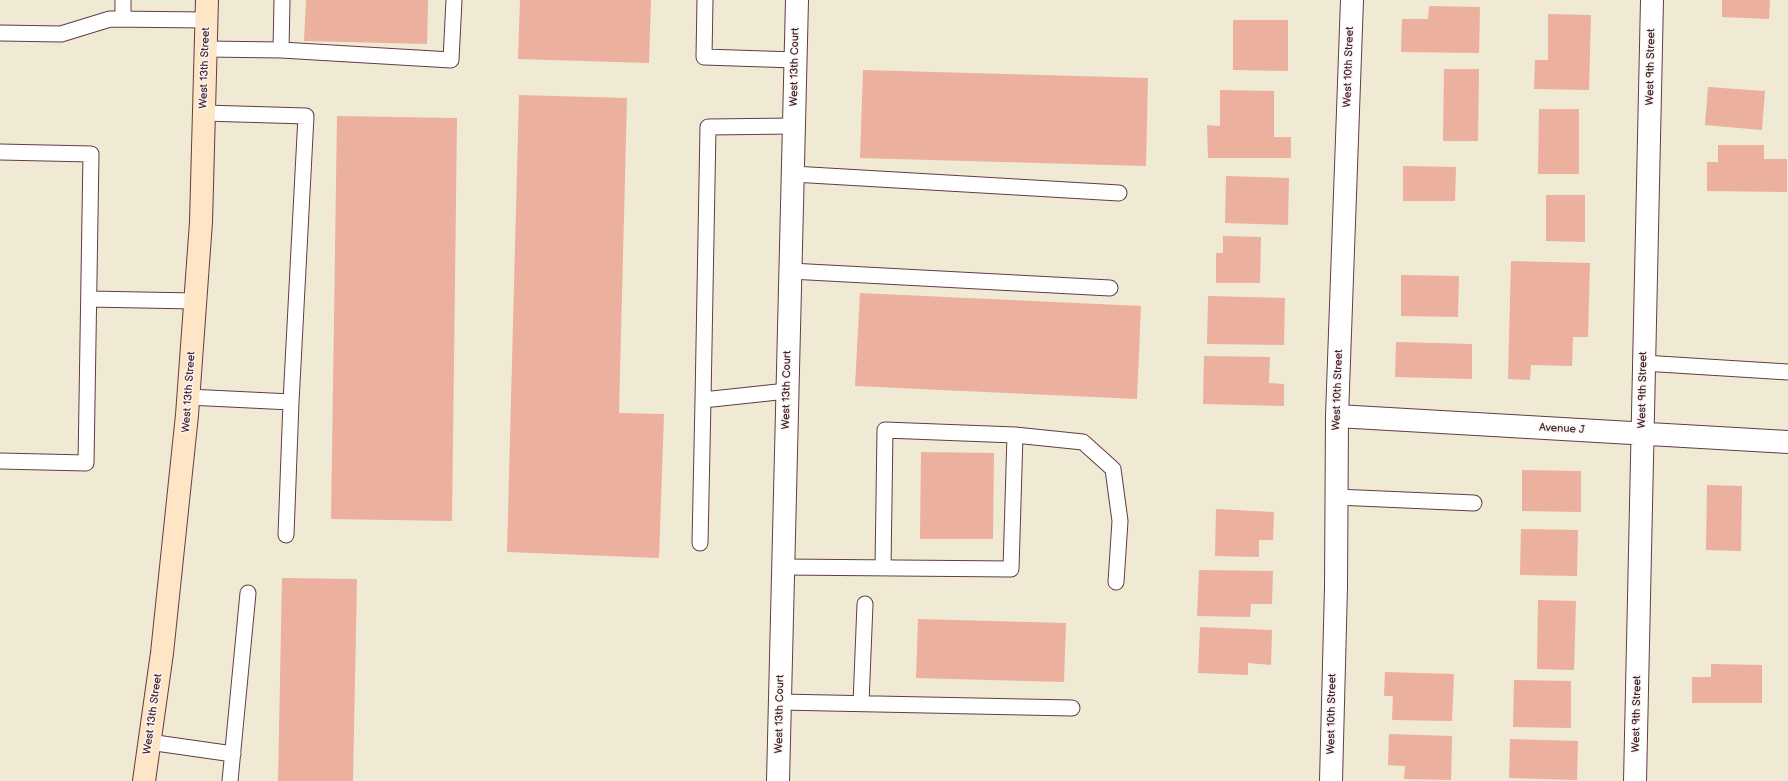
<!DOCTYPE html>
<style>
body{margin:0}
canvas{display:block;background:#f0e9d4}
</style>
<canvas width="1788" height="781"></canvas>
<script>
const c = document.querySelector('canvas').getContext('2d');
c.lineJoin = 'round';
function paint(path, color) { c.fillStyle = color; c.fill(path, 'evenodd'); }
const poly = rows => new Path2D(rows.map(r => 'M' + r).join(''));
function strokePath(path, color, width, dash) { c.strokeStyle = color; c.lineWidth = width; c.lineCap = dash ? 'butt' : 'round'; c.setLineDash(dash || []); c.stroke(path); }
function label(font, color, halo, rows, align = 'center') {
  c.font = font + ' "Balsamiq Sans",sans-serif'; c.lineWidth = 3; c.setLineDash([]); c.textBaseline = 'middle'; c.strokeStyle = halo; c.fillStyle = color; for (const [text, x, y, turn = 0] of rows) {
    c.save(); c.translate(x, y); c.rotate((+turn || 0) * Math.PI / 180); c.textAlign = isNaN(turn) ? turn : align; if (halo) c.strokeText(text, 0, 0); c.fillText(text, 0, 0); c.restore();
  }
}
paint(poly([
 [306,0,428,0,427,44,304,41],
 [520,0,651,0,649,63,518,59],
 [1722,0,1770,0,1769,19,1722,17],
 [1429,6,1480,7,1479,53,1401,52,1402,19,1428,19],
 [1548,14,1591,15,1589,90,1534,89,1535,60,1548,60],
 [1233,20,1288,20,1288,71,1233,70],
 [1444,69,1479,69,1478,141,1443,141],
 [863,70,1148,78,1146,166,860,158],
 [1708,87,1765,91,1762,130,1705,125],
 [1220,90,1274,91,1274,137,1291,137,1291,158,1208,158,1207,125,1220,126],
 [519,95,627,98,619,413,664,414,659,558,507,552],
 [1539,109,1579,109,1579,174,1538,174],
 [337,116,457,118,452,521,331,519],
 [1718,145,1764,145,1764,159,1787,159,1787,192,1707,191,1707,162,1718,162],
 [1403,166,1456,167,1455,201,1403,201],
 [1226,176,1289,178,1288,225,1225,223],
 [1546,195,1585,195,1585,242,1546,241],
 [1223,236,1261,237,1260,283,1216,283,1216,253,1223,253],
 [1511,261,1590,263,1588,337,1573,337,1572,366,1531,365,1530,380,1508,379],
 [1401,275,1459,276,1458,317,1401,316],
 [860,293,1141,306,1137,399,855,386],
 [1208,296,1285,298,1284,345,1207,344],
 [1396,342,1472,344,1472,379,1395,377],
 [1204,356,1270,357,1269,383,1284,384,1284,406,1203,404],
 [921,452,994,453,993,539,920,539],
 [1522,470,1581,471,1581,512,1522,511],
 [1707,485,1742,486,1741,551,1706,550],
 [1216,509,1274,512,1273,540,1259,540,1259,557,1215,556],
 [1521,529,1578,530,1577,576,1520,575],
 [1199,570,1273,571,1272,604,1251,604,1250,617,1197,616],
 [282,578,357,579,353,781,278,781],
 [1538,600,1576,601,1574,670,1537,669],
 [918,619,1066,623,1064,682,916,678],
 [1200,627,1272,630,1271,665,1248,663,1248,675,1198,673],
 [1711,664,1762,665,1762,703,1692,703,1692,677,1711,677],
 [1385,672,1454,674,1452,721,1392,720,1393,696,1384,696],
 [1514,680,1571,681,1571,728,1513,727],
 [1389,734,1452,736,1451,780,1404,779,1405,766,1388,765],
 [1510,739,1578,741,1577,780,1509,778]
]), '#ebb19e');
const lane = poly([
 [705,0,704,57,795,60],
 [123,19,123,0],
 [0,33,61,34,110,19,207,20],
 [206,49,281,50,451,60,454,0],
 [281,50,282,0],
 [0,152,91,154,86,463,0,461],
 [793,174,1119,193],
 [790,271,1110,288],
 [89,299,195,301],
 [1643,363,1788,372],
 [188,397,291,402,306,116,204,113],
 [703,400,708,127,794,126],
 [1336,497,1474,503],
 [286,535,291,402],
 [700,543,703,400,787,391],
 [783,567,1011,569,1015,435,1083,442,1113,469,1120,521,1116,582],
 [883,568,885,430,1015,435],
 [780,702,1072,708],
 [861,703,865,604],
 [149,742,233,754],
 [230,781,248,593]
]);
const street = poly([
 [1337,416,1788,442],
 [778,781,797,0],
 [1331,781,1336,587,1337,416,1352,0],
 [1635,781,1652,0]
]);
const secondary = poly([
 [144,781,162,653,187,415,201,222,207,0]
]);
strokePath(lane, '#633d44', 17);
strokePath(street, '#633d44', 24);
strokePath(secondary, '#633d44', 24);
strokePath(lane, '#fff', 15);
strokePath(street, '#fff', 22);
strokePath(secondary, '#fde5c5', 22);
label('11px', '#4a1f2b', '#f6f6f2', [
 ["West 13th Court",795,67,-89],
 ["West 10th Street",1349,67,-88],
 ["West 9th Street",1651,67,-89],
 ["West 13th Street",205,68,-88],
 ["West 13th Court",787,390,-89],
 ["West 10th Street",1338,390,-88],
 ["West 9th Street",1643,390,-89],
 ["West 13th Street",189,392,-86],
 ["Avenue J",1562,429,3],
 ["West 13th Street",153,714,-82],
 ["West 13th Court",780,714,-89],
 ["West 10th Street",1332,714,-89],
 ["West 9th Street",1637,714,-89]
]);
</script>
